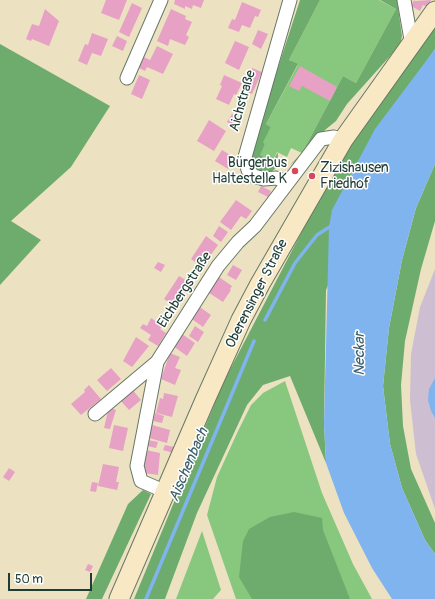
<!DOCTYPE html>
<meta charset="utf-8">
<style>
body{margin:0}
#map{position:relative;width:435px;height:599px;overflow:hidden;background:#ece2c2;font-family:Pangolin,sans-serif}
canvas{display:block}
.scale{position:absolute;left:8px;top:573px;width:84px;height:18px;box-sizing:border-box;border:2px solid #1f3d34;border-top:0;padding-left:5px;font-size:12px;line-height:14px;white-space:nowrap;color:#1f3d34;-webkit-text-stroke:3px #fff;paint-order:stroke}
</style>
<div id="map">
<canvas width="435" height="599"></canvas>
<div class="scale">50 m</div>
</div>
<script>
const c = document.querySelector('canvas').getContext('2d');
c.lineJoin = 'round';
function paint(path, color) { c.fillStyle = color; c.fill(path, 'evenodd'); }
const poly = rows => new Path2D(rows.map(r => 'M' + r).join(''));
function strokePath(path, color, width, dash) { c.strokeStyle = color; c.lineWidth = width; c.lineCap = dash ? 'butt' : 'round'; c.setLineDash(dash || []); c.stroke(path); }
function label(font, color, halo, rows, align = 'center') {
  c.font = font + ' Pangolin,sans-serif'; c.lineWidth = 3; c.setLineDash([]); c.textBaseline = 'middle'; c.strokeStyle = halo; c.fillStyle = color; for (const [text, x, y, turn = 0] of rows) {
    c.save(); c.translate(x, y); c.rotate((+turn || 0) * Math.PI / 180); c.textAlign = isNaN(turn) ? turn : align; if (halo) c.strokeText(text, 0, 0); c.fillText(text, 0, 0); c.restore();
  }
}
paint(poly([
 [435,269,435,509,416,454,410,400,411,354,420,307]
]), '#cebed1');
paint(poly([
 [320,0,379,0,396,9,356,83,343,76,302,153,291,148,287,157,277,152,272,162,259,155,265,144,262,142,271,127,266,124,298,65,289,60],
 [285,381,322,493,353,564,372,599,236,599,207,515,217,477,238,431,251,405,263,393],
 [202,531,221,590,213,599,176,599]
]), '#88c77e');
paint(poly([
 [300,0,320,0,289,60,298,64,266,124,271,127,263,142,265,144,260,155,272,162,278,152,277,167,271,172,257,171,253,166,252,148],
 [380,0,397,0,402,36,400,45,347,104,336,121,314,139,301,157,290,165,302,153,343,76,356,83,396,9],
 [435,26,435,49,426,62,326,290,324,423,326,463,290,376,263,385,247,405,197,513,165,599,134,599,224,381,321,195,355,138],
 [0,44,110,106,71,167,11,221,41,240,0,285],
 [435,164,435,221,421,269,405,341,401,385,403,426,411,469,435,523,435,554,425,540,402,488,390,444,383,386,389,328,402,260,416,208],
 [143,490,151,494,102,599,86,599,128,504],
 [294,512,322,518,323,530,350,599,252,599,239,577,243,541,249,529,270,517]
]), '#6eac6d');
paint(poly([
 [435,49,435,164,416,208,402,260,389,328,383,386,390,444,402,488,425,540,435,554,435,599,392,599,372,568,344,513,326,463,324,423,329,227,332,210,375,129],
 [435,378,435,418,431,411,428,400,429,389]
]), '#80b4ee');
strokePath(poly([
 [265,320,295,263,317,235,331,226],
 [146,599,254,341]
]), '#80b4ee', 3.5);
paint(poly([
 [106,0,127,0,119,20,101,13],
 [175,0,204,0,201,8,193,5,192,9,185,6,185,9,174,4],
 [414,0,415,1,431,0,428,7,423,5,420,11,411,6],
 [242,2,261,10,258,17,255,16,250,28,242,25,239,32,228,28,232,19,235,20],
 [132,3,142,8,129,37,119,32],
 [45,9,59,21,49,46,32,39,31,41,26,39,32,24,39,26],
 [171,9,186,16,185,19,192,22,186,35,189,37,185,45,170,39,168,46,157,41],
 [258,30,268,34,261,49,252,44],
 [92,33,108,39,101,56,92,53,87,65,78,61,85,44,88,45],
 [117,36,127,41,123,51,112,46],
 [235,41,249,47,239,70,225,63],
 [157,46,173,54,163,74,147,67,145,71,139,68,144,57,150,60],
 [300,66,337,87,330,101,302,86,299,91,289,86],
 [252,68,262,72,252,94,243,90],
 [139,75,150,80,142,99,131,94],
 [224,75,242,83,236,95,234,94,229,105,216,99,222,86,220,85],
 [232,114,241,120,236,128,227,122],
 [209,120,226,131,214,151,197,141],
 [222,150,235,158,228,169,215,161],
 [261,186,271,191,268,197,258,192],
 [236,200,252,211,246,219,241,216,231,230,220,222],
 [219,226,228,232,221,242,213,236],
 [206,236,218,245,202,267,191,259],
 [158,262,165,265,161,272,154,268],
 [233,265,242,270,236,280,227,275],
 [216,275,232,286,230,289,231,290,223,302,206,291],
 [179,276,194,285,190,291,187,289,176,306,164,299],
 [197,305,211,315,203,327,189,317],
 [151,318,163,326,160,329,166,333,158,346,148,340,151,335,140,328,143,324,147,326],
 [195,326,204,332,198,342,189,336],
 [182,334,195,343,187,356,173,346],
 [136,337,149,346,132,367,123,361],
 [170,353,180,357,175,368,181,370,175,385,161,379],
 [111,368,121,379,107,391,97,380],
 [89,385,101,399,81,415,71,404,85,392,84,390],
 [131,388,141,400,129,410,119,399],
 [164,393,178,396,172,417,156,413,160,398,163,399],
 [109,407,116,410,110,429,104,428],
 [155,413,164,416,162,423,153,421],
 [114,425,128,428,123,451,109,448],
 [152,425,170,430,167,443,149,438],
 [148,440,158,442,156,448,147,446],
 [165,445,174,447,173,453,163,450],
 [146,450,160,453,158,475,144,473],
 [103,464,119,467,116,482,119,482,117,490,98,486],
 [9,468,15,472,9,481,3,477],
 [92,482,98,483,96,492,90,491],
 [88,564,93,566,90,572,85,570]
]), '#e7a1c4');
const street = poly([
 [404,0,412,45],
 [127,78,161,0],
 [287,182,276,178,264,179,254,176,248,170,245,157,290,0],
 [95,414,157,362],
 [166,492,141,481,137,466,157,362,218,266,238,242,255,226,321,139,334,137,343,140]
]);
const secondary = poly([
 [119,599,205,400,241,320,260,284,343,140,435,11]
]);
strokePath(street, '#677766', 15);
strokePath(secondary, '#677766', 21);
strokePath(street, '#fff', 13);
strokePath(secondary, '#f8e8c3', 19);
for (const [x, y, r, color] of [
 [295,171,4,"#d1495b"],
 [312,176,4,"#d1495b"]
]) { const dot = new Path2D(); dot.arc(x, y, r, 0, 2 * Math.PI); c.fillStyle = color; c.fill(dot); strokePath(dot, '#fff', 1.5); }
label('14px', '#1f3d34', '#fff', [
 ["Aichstraße",243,101,-74],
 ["Eichbergstraße",185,290,-57],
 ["Oberensinger Straße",257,294,-63]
]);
label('14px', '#1f3d34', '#fff', [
 ["Bürgerbus",287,163],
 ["Haltestelle K",287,179],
 ["Zizishausen",320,168,"left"],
 ["Friedhof",320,184,"left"]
], 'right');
label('italic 15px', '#3c616c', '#fff', [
 ["Neckar",360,354,-90],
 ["Aischenbach",189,465,-67]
]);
</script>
